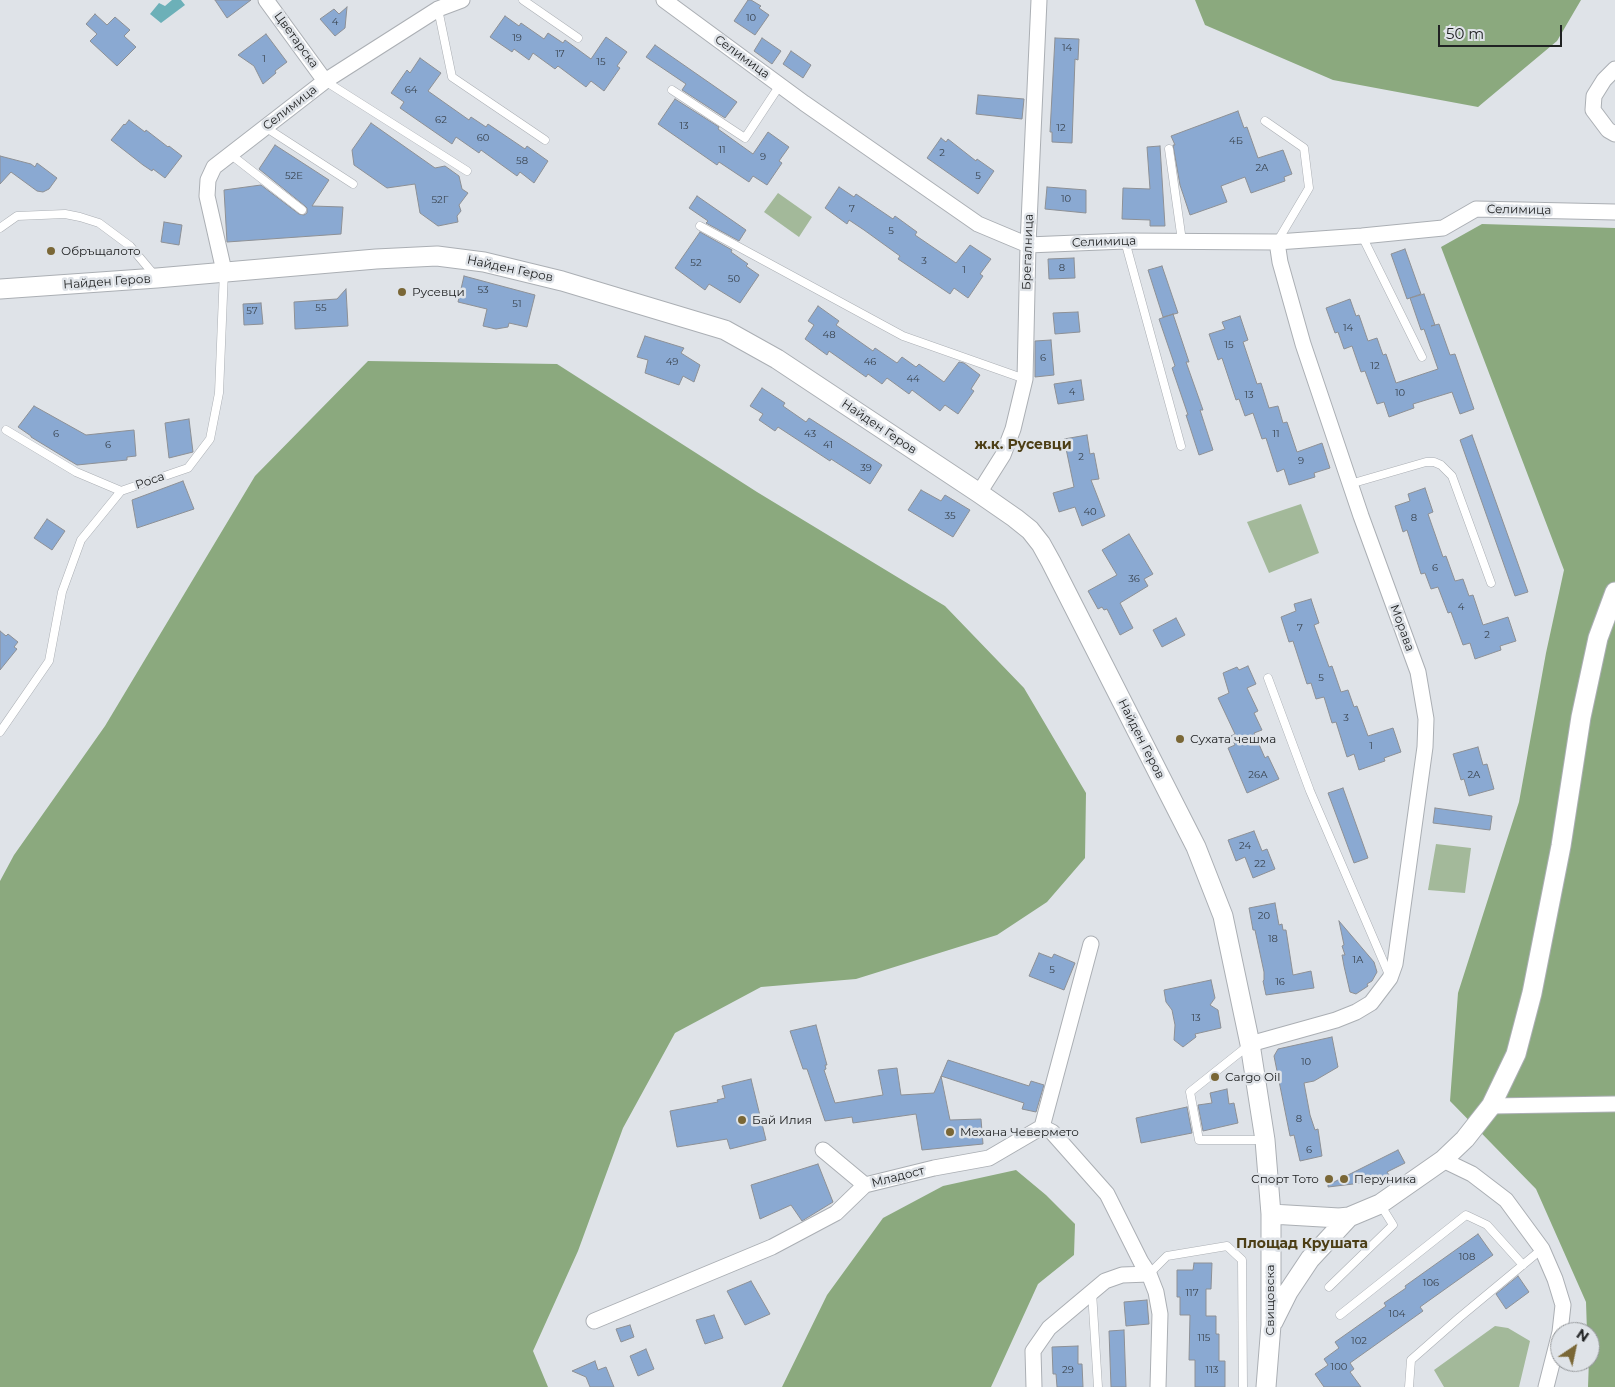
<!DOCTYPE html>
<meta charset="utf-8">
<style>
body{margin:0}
#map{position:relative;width:1615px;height:1387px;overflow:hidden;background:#dfe3e8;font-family:Montserrat,sans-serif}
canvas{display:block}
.north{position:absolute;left:1550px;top:1322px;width:50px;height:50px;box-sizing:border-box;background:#dfe3e8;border:1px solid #939699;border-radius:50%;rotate:34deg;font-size:14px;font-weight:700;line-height:20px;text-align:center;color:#202223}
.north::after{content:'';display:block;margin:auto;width:18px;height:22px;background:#7a6736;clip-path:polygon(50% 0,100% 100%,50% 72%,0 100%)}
.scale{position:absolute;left:1438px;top:25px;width:124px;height:22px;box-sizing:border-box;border:2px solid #202223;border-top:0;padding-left:6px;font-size:15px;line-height:18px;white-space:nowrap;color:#202223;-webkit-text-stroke:4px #dfe3e8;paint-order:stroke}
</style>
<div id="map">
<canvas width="1615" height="1387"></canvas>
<div class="north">N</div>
<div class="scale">50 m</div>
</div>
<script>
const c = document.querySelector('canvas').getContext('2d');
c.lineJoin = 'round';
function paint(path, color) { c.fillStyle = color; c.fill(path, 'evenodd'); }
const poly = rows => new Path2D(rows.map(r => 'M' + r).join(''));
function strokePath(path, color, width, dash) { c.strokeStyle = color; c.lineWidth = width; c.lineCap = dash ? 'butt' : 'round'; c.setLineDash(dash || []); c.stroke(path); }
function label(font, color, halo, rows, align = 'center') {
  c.font = font + ' Montserrat,sans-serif'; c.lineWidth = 5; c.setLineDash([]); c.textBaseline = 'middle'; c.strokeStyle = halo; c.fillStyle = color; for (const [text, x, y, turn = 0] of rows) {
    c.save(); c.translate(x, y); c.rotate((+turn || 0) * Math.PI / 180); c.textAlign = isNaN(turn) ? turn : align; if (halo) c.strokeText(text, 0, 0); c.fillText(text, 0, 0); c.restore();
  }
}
paint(poly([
 [778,193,812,217,799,237,764,212],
 [1301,504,1319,553,1269,573,1247,522],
 [1436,844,1471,848,1465,893,1428,890],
 [1495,1326,1508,1328,1530,1341,1519,1387,1444,1387,1434,1370]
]), '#a3b99a');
paint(poly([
 [1195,0,1581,0,1557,41,1478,107,1333,80,1205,25],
 [1482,224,1615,228,1615,1387,1588,1387,1590,1332,1587,1332,1586,1302,1536,1189,1450,1101,1458,993,1519,802,1546,653,1564,570,1441,247],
 [368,361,557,364,757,492,945,606,1024,688,1086,793,1085,858,1047,902,997,935,856,979,761,987,675,1033,623,1128,578,1251,533,1351,548,1387,0,1387,0,881,14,855,105,726,255,476],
 [1016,1170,1046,1195,1075,1224,1074,1255,1038,1284,991,1387,782,1387,827,1295,883,1218,943,1186]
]), '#8ba97e');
paint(poly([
 [172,0,181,0,185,5,161,23,150,14,159,3,165,6]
]), '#6cb0b8');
const building = poly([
 [215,0,251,0,227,18,215,0],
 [748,0,751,0,761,6,759,8,769,15,755,35,734,21,748,0],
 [347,7,345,28,335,36,320,19,334,9,339,14,347,7],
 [95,14,107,25,115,17,130,30,124,36,136,47,117,66,90,41,97,34,86,24,95,14],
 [505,16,519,26,521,23,544,39,548,33,563,43,565,40,591,59,606,37,627,52,617,66,620,68,604,91,591,81,586,87,558,66,555,69,533,53,529,60,514,49,512,52,490,37,505,16],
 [266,34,287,62,275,71,276,73,263,84,254,66,238,55,266,34],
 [762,38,781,51,772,64,754,51,762,38],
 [1055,38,1079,39,1078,60,1075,59,1072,143,1052,142,1052,132,1050,132,1055,38],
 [655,45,737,102,725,118,682,90,686,84,646,57,655,45],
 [791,51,811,65,803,78,783,64,791,51],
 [420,58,441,73,428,91,469,120,471,117,486,127,488,124,525,149,527,146,548,161,534,183,520,172,517,176,481,150,479,153,456,137,452,144,400,108,404,102,391,93,407,70,410,73,420,58],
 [978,95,1024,99,1022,119,976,114,978,95],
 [675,99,719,127,718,129,753,154,768,132,789,147,779,161,782,163,767,185,753,176,749,182,719,162,717,165,658,124,675,99],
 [1238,111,1244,128,1247,127,1258,158,1283,150,1292,174,1284,177,1285,181,1251,193,1245,177,1221,186,1227,202,1190,215,1180,185,1173,145,1175,145,1171,136,1238,111],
 [129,120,145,132,146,130,168,147,169,146,182,156,165,178,153,169,152,171,143,165,111,140,124,124,125,125,129,120],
 [371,123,435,168,445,166,459,176,462,189,468,193,459,205,461,211,457,216,458,222,438,226,420,213,415,184,387,188,354,165,352,150,371,123],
 [941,138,946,142,948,139,976,161,977,159,994,171,978,194,927,158,941,138],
 [275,145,329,180,312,206,343,207,341,234,227,242,224,190,261,185,299,214,304,215,307,213,307,208,305,206,259,169,275,145],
 [1160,146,1165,226,1150,226,1150,220,1122,219,1123,188,1150,189,1147,147,1160,146],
 [0,156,31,164,35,167,37,163,57,178,49,189,43,192,37,191,11,172,0,184,0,156],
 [839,187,854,197,856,194,893,219,895,216,917,232,915,235,956,263,970,245,991,259,980,274,983,276,968,298,954,288,950,294,898,259,900,256,864,230,849,220,847,224,825,208,839,187],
 [1047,187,1086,190,1086,213,1045,209,1047,187],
 [697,196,746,230,739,241,706,223,708,221,689,208,697,196],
 [164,222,182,225,179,245,161,242,164,222],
 [700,232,732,250,731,252,748,264,746,266,759,275,740,303,709,284,705,290,675,268,700,232],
 [1405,249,1421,294,1407,299,1391,254,1405,249],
 [1074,258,1075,278,1049,279,1048,259,1074,258],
 [1162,266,1178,313,1163,317,1148,270,1162,266],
 [464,276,535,295,527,327,509,323,508,327,496,329,483,326,487,309,458,302,464,276],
 [346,289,348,326,295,329,294,302,337,299,346,289],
 [1424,294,1435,325,1431,326,1439,324,1450,355,1455,354,1474,409,1460,414,1452,392,1413,404,1414,408,1389,417,1384,402,1377,404,1365,371,1361,372,1352,346,1344,349,1338,332,1335,333,1326,308,1350,299,1356,316,1359,315,1368,341,1377,338,1383,355,1386,354,1396,383,1438,369,1424,329,1421,330,1410,298,1424,294],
 [261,303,263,324,244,325,243,304,261,303],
 [818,306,839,321,836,325,873,351,875,348,897,363,902,357,916,367,919,364,944,382,959,362,964,363,980,375,971,389,974,391,958,414,945,405,940,411,912,390,909,394,887,378,882,384,868,374,866,377,829,351,827,355,805,339,814,325,808,321,818,306],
 [1078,312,1080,332,1055,334,1053,313,1078,312],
 [1173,314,1189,362,1186,362,1203,410,1200,410,1213,450,1199,455,1186,415,1188,415,1172,368,1175,366,1159,319,1173,314],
 [1240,316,1248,340,1243,342,1257,384,1261,383,1269,408,1278,406,1283,423,1287,422,1297,452,1322,443,1330,468,1314,473,1315,477,1289,485,1284,469,1277,472,1266,438,1262,439,1253,413,1245,416,1239,399,1236,400,1222,358,1218,360,1209,334,1225,329,1222,322,1240,316],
 [645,336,684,348,681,353,700,365,694,382,683,376,679,385,645,373,648,360,637,357,645,336],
 [1051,340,1054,375,1035,377,1035,341,1051,340],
 [1081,380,1084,400,1058,404,1054,384,1081,380],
 [762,388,785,403,783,406,806,422,809,418,882,465,870,484,831,459,830,461,778,427,775,431,759,420,763,414,750,406,762,388],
 [34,406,86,435,134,430,136,456,127,457,127,460,77,465,31,437,31,436,18,427,34,406],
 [189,419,193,452,169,458,165,423,189,419],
 [1087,435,1090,454,1094,453,1099,479,1091,480,1105,516,1082,526,1075,507,1059,512,1053,493,1074,487,1064,439,1087,435],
 [1472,435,1528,592,1515,596,1460,440,1472,435],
 [183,481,194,509,137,528,132,500,183,481],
 [1425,488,1433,512,1428,514,1443,557,1446,556,1455,581,1463,579,1469,596,1473,595,1483,625,1508,617,1516,641,1500,646,1501,650,1475,659,1470,643,1463,645,1451,612,1448,613,1438,587,1431,589,1425,573,1421,574,1407,530,1403,532,1395,506,1410,501,1408,494,1425,488],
 [921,490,941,501,945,495,970,510,953,537,908,510,921,490],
 [47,519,65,531,52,550,34,538,47,519],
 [1129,534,1153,574,1144,579,1148,586,1120,603,1133,628,1120,635,1107,609,1104,610,1102,607,1098,609,1088,591,1117,575,1102,550,1129,534],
 [1311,599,1319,623,1314,625,1329,667,1332,666,1341,692,1348,690,1354,707,1357,706,1368,736,1393,728,1401,752,1384,758,1385,761,1359,770,1354,754,1347,757,1336,722,1332,723,1324,697,1316,699,1311,683,1307,684,1293,641,1289,642,1281,617,1296,611,1294,604,1311,599],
 [1176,618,1185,635,1162,647,1153,630,1176,618],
 [0,631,6,636,8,634,18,642,14,647,17,649,0,670,0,631],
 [1248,666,1256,684,1247,688,1258,711,1254,713,1262,730,1254,733,1265,758,1268,756,1279,779,1247,793,1228,748,1235,745,1231,736,1235,734,1218,698,1229,693,1223,673,1237,667,1239,670,1248,666],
 [1478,747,1483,765,1487,764,1494,789,1469,796,1464,779,1461,780,1453,754,1478,747],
 [1343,788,1368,858,1354,863,1328,793,1343,788],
 [1435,808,1492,816,1490,830,1433,823,1435,808],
 [1254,831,1262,851,1267,849,1275,869,1253,878,1245,857,1236,861,1228,840,1254,831],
 [1275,903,1279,925,1282,924,1283,930,1286,930,1293,975,1311,971,1314,988,1266,995,1263,981,1264,980,1264,972,1255,930,1253,930,1249,908,1275,903],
 [1339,921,1374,962,1377,972,1372,981,1367,984,1368,986,1356,994,1350,992,1344,966,1342,955,1345,955,1342,946,1344,945,1339,921],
 [1039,953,1052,958,1054,954,1075,963,1064,990,1029,976,1039,953],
 [1211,980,1215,998,1210,1005,1218,1010,1221,1028,1195,1034,1196,1037,1183,1047,1174,1040,1175,1025,1172,1010,1166,1002,1164,990,1211,980],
 [816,1025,827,1065,825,1065,826,1069,824,1070,835,1103,883,1095,878,1070,897,1068,901,1095,934,1093,948,1060,1029,1086,1031,1081,1044,1085,1036,1112,1022,1109,1024,1103,941,1076,950,1120,981,1119,983,1144,922,1150,916,1114,853,1123,852,1117,825,1121,807,1069,803,1069,790,1031,816,1025],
 [1332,1037,1338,1067,1314,1081,1304,1083,1310,1115,1315,1130,1318,1129,1322,1156,1300,1161,1294,1135,1290,1136,1274,1056,1278,1049,1332,1037],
 [751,1079,766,1140,730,1149,727,1139,677,1147,670,1111,718,1102,717,1100,725,1098,722,1086,751,1079],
 [1227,1089,1229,1104,1234,1103,1238,1123,1203,1131,1198,1105,1212,1103,1210,1093,1227,1089],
 [1187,1107,1192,1133,1141,1143,1136,1118,1187,1107],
 [1398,1150,1405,1163,1387,1172,1389,1175,1370,1182,1328,1187,1328,1185,1398,1150],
 [818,1164,833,1202,802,1221,791,1205,760,1219,751,1185,818,1164],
 [1478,1234,1493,1255,1420,1307,1423,1311,1350,1363,1354,1369,1350,1372,1361,1387,1324,1387,1315,1374,1328,1365,1324,1359,1339,1348,1335,1342,1386,1306,1384,1303,1406,1288,1405,1286,1478,1234],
 [1194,1263,1212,1263,1211,1289,1206,1289,1206,1316,1216,1316,1216,1334,1219,1334,1219,1361,1225,1361,1225,1387,1195,1387,1195,1360,1189,1360,1190,1315,1180,1315,1180,1297,1177,1297,1177,1270,1193,1270,1194,1263],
 [1518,1276,1529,1292,1506,1309,1496,1294,1518,1276],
 [751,1281,770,1314,745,1325,727,1291,751,1281],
 [1147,1300,1149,1324,1126,1326,1124,1302,1147,1300],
 [714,1315,723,1338,705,1344,696,1320,714,1315],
 [630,1325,634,1337,621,1342,616,1329,630,1325],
 [1124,1330,1126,1387,1111,1387,1109,1331,1124,1330],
 [1078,1346,1078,1364,1082,1364,1083,1387,1057,1387,1056,1374,1053,1374,1052,1347,1078,1346],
 [646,1349,654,1369,638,1376,630,1356,646,1349],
 [595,1361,598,1370,606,1367,614,1387,590,1387,586,1377,572,1371,595,1361]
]);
paint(building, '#8aa9d2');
strokePath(building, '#8d9095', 1);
const service = poly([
 [523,0,578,38],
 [438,9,452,77,545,140],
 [325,81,467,171],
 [672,90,745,138,780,85],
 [1265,121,1304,148,1309,188,1277,242],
 [265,127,353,184],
 [1169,149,1182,241],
 [230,154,302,210],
 [700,226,903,336,1025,379],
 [0,228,17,216,65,214,80,217,99,223,130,246,156,277],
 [1362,236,1422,357],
 [1125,241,1181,446],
 [6,430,76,472,121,491],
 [1350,484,1426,462,1434,462,1441,465,1452,476,1491,583],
 [1268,678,1310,791,1390,977],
 [0,732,49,661,62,592,81,540,121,491,188,468,210,439,219,393,224,271],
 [1249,1045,1190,1092,1199,1140,1264,1140],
 [1149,1274,1167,1256,1227,1246,1242,1260,1243,1387],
 [1329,1287,1393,1225,1380,1204],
 [1092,1292,1098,1387],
 [1340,1315,1466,1215,1487,1225,1523,1265],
 [1409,1387,1411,1360,1460,1317,1542,1249]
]);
const minor = poly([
 [266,0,325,81],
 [664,0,804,103,978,224,1028,245,1125,241,1277,242,1362,236,1443,228,1476,209,1615,212],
 [1615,69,1604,80,1594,96,1593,110,1608,130,1615,134],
 [224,271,207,196,208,180,214,167,325,81,438,9,462,0],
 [979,493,1003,455,1013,429,1025,379,1028,245,1039,0],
 [1250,1044,1336,1020,1356,1012,1371,1003,1390,978,1395,964,1425,747,1426,719,1418,672,1361,516,1303,344,1280,262,1277,242],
 [1491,1106,1615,1104],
 [1042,1127,1091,944],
 [1042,1127,1052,1132,1107,1194,1141,1262,1149,1274],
 [823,1150,865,1185],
 [1443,1160,1472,1174,1506,1200,1542,1249,1555,1279,1563,1305,1560,1332,1546,1387],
 [594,1321,772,1247,836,1213,865,1185,934,1168,989,1158,1042,1127],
 [1034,1387,1033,1351,1049,1328,1105,1281,1122,1275,1149,1274,1156,1292,1160,1314,1158,1387]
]);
const tertiary = poly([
 [0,289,157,278,376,259,437,256,484,262,562,281,725,330,777,359,979,493,1015,518,1030,530,1041,544,1051,562,1196,847,1223,916,1250,1044,1265,1140,1271,1214,1271,1325,1266,1387],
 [1271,1214,1339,1218,1349,1217,1380,1204,1443,1160,1465,1139,1491,1106,1516,1054,1532,993,1561,846,1581,717,1598,638,1615,592],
 [1273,1322,1288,1292,1310,1259,1349,1217]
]);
strokePath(service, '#abafb4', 9);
strokePath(minor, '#abafb4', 17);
strokePath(tertiary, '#abafb4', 21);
strokePath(service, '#fff', 8);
strokePath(minor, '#fff', 15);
strokePath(tertiary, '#fff', 19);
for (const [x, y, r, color] of [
 [51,251,5,"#7a6736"],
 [402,292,5,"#7a6736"],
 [1180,739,5,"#7a6736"],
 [1215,1077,5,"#7a6736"],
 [742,1120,5,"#7a6736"],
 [950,1132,5,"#7a6736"],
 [1329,1179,5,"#7a6736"],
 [1344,1179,5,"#7a6736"]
]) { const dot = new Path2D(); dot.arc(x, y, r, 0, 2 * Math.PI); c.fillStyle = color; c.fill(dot); strokePath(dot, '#dfe3e8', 2); }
label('10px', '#3a444f', null, [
 ["10",751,18],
 ["4",335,22],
 ["19",517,38],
 ["14",1067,48],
 ["17",560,54],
 ["1",264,59],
 ["15",601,62],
 ["64",411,90],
 ["62",441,120],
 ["13",684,126],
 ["12",1061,128],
 ["60",483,138],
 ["4Б",1236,141],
 ["11",722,150],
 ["2",942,153],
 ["9",763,157],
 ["58",522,161],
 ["2А",1262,168],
 ["52E",294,176],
 ["5",978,176],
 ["10",1066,199],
 ["52Г",440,200],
 ["7",852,209],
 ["5",891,231],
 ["3",924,261],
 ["52",696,263],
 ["8",1062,268],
 ["1",964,270],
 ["50",734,279],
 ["53",483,290],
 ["51",517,304],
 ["55",321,308],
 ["57",252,311],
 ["14",1348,328],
 ["48",829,335],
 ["15",1229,345],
 ["6",1043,358],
 ["49",672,362],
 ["46",870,362],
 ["12",1375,366],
 ["44",913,379],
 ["4",1072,392],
 ["10",1400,393],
 ["13",1249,395],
 ["6",56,434],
 ["43",810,434],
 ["11",1276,434],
 ["6",108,445],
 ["41",828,445],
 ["2",1081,457],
 ["9",1301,461],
 ["39",866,468],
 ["40",1090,512],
 ["35",950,516],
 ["8",1414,518],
 ["6",1435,568],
 ["36",1134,579],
 ["4",1461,607],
 ["7",1300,628],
 ["2",1487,635],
 ["5",1321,678],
 ["3",1346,718],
 ["1",1371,746],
 ["26А",1258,775],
 ["2А",1474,775],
 ["24",1245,846],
 ["22",1260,864],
 ["20",1264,916],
 ["18",1273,939],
 ["1А",1358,960],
 ["5",1052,970],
 ["16",1280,982],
 ["13",1196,1018],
 ["10",1306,1062],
 ["8",1299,1119],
 ["6",1309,1150],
 ["108",1467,1257],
 ["106",1431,1283],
 ["117",1192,1293],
 ["104",1397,1314],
 ["115",1204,1338],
 ["102",1359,1341],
 ["100",1339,1367],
 ["29",1068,1370],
 ["113",1212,1370]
]);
label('12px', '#202223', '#dfe3e8', [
 ["Цветарска",296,40,54],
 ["Селимица",742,57,36],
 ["Селимица",290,108,-38],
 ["Селимица",1519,210,1],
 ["Селимица",1104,242,-2],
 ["Брегалница",1028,252,-88],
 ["Найден Геров",510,269,12],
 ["Найден Геров",107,282,-4],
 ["Найден Геров",879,427,34],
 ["Роса",150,481,-19],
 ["Морава",1402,628,70],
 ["Найден Геров",1141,739,63],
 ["Младост",898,1177,-14],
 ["Свищовска",1270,1300,-90]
]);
label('12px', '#202223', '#dfe3e8', [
 ["Обръщалото",61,251],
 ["Русевци",412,292],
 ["Сухата чешма",1190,739],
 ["Cargo Oil",1225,1077],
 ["Бай Илия",752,1120],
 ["Механа Чевермето",960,1132],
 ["Спорт Тото",1319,1179,"right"],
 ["Перуника",1354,1179]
], 'left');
label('bold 14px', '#4c3e16', '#dfe3e8', [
 ["ж.к. Русевци",1023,445],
 ["Площад Крушата",1302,1244]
]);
</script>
